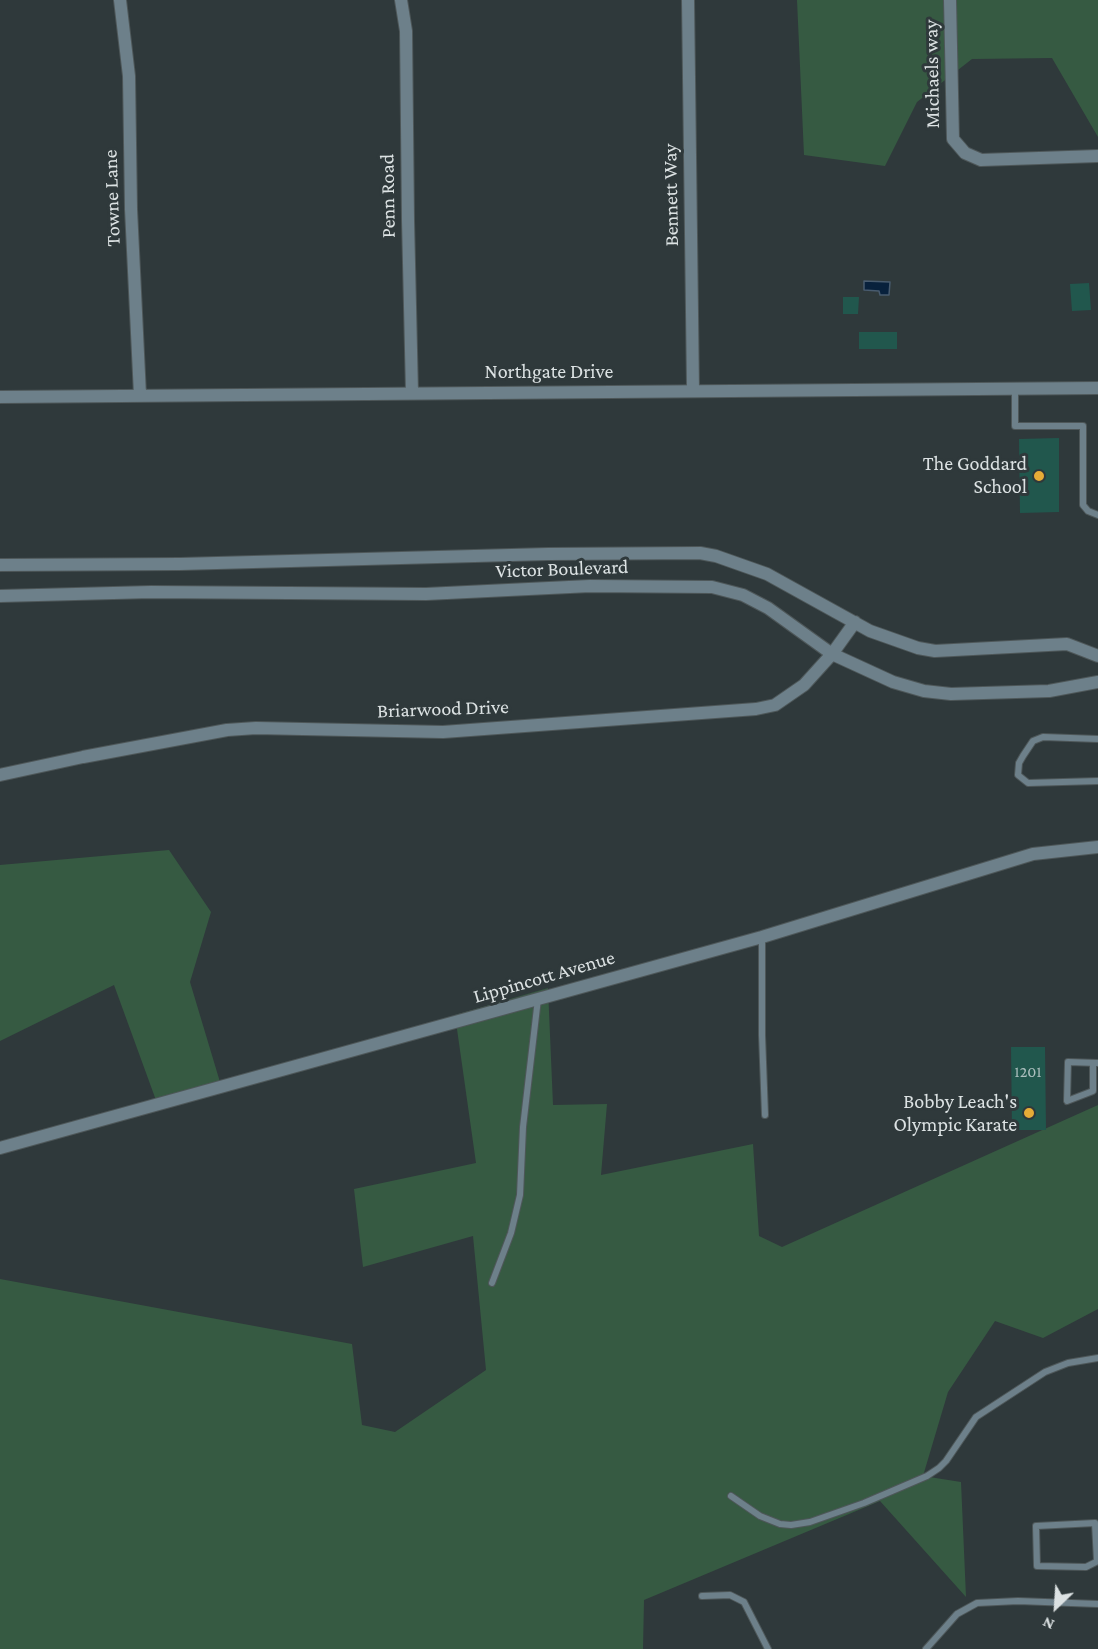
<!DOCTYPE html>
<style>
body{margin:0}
#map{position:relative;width:1098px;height:1649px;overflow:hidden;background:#2f393b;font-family:"Crimson Pro",serif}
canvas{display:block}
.north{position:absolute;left:1026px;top:1577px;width:60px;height:60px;-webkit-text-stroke:4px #2f393b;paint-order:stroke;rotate:205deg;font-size:16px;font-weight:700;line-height:24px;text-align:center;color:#dce2e3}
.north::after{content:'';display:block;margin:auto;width:21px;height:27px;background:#dce2e3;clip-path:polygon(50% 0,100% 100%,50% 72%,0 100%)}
</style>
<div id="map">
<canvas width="1098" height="1649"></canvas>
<div class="north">N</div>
</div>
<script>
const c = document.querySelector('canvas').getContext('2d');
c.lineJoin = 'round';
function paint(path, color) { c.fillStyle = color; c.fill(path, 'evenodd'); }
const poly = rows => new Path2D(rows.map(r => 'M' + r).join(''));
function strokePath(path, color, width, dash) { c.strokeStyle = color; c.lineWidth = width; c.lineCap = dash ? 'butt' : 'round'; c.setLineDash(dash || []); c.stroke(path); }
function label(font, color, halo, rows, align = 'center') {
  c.font = font + ' "Crimson Pro",serif'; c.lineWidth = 6; c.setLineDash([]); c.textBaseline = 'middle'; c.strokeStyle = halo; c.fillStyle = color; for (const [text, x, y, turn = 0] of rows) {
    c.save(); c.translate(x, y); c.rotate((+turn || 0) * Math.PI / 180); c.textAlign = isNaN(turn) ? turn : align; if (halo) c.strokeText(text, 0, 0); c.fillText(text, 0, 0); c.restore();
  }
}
paint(poly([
 [797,0,1098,0,1098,137,1052,58,972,59,917,102,885,166,804,155],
 [169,850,211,912,190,982,220,1082,157,1103,114,985,0,1041,0,865],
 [548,988,553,1105,607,1104,601,1175,753,1144,759,1236,782,1247,1098,1105,1098,1309,1043,1338,995,1321,948,1392,923,1476,961,1482,966,1597,880,1501,644,1600,643,1649,0,1649,0,1279,352,1344,362,1425,395,1432,486,1370,473,1236,363,1267,354,1189,476,1163,455,1015]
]), '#365a42');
const water = poly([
 [864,281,890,282,889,295,880,295,879,291,864,290,864,281]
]);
paint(water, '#08213c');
strokePath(water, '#485b6e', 1.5);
paint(poly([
 [1089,283,1091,310,1072,311,1070,284],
 [843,297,859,297,858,314,843,314],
 [859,332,897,332,897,349,859,349],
 [1059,438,1059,512,1020,513,1019,439],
 [1011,1047,1045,1047,1046,1130,1012,1130]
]), '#21574d');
const service = poly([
 [1015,389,1015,426,1083,426,1083,505,1088,511,1098,515],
 [1098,739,1043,737,1033,741,1023,756,1019,763,1018,775,1028,783,1098,781],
 [762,937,762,1035,765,1115],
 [1093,1063,1093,1091,1067,1101,1068,1062,1098,1063],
 [492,1283,511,1233,520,1195,523,1127,538,999],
 [731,1496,760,1516,780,1524,791,1525,810,1522,864,1503,927,1476,939,1468,946,1461,976,1417,1045,1372,1068,1363,1098,1358],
 [1097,1561,1095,1523,1036,1526,1037,1566,1086,1567,1098,1561],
 [702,1596,730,1595,744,1602,768,1649],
 [926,1649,957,1614,977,1603,1018,1601,1098,1604]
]);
const minor = poly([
 [120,0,129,76,131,209,140,395],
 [401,0,406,31,408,220,412,393],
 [688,0,693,390],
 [950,0,953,139,965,153,981,160,1098,156],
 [0,397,1098,388],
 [0,565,180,564,548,554,700,553,716,556,767,574,870,631,918,648,935,651,1067,644,1098,656],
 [0,596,151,592,426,594,590,586,712,587,743,595,768,608,832,654,893,682,924,691,951,694,1049,691,1098,682],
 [0,775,83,757,227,730,256,728,443,732,756,709,775,705,804,685,832,654,855,622],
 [0,1148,762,937,1033,854,1098,847]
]);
strokePath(service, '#4e5759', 8);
strokePath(minor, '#4e5759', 14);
strokePath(service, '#6d808a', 6);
strokePath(minor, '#6d808a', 12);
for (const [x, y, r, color] of [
 [1039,476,6,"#e7ac37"],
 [1029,1113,6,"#e7ac37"]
]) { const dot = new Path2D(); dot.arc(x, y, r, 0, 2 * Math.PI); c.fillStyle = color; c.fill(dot); strokePath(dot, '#2f393b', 2); }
label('16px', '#adbfbe', null, [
 ["1201",1028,1072]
]);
label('20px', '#dce2e3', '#2f393b', [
 ["Michaels way",932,74,-91],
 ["Bennett Way",671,195,-91],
 ["Penn Road",388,196,-91],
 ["Towne Lane",112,198,-92],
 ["Northgate Drive",549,372],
 ["Victor Boulevard",562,569,-2],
 ["Briarwood Drive",443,709,-2],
 ["Lippincott Avenue",544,977,-16]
]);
label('20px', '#dce2e3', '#2f393b', [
 ["The Goddard",1027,464],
 ["School",1027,487],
 ["Bobby Leach's",1017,1102],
 ["Olympic Karate",1017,1125]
], 'right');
</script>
